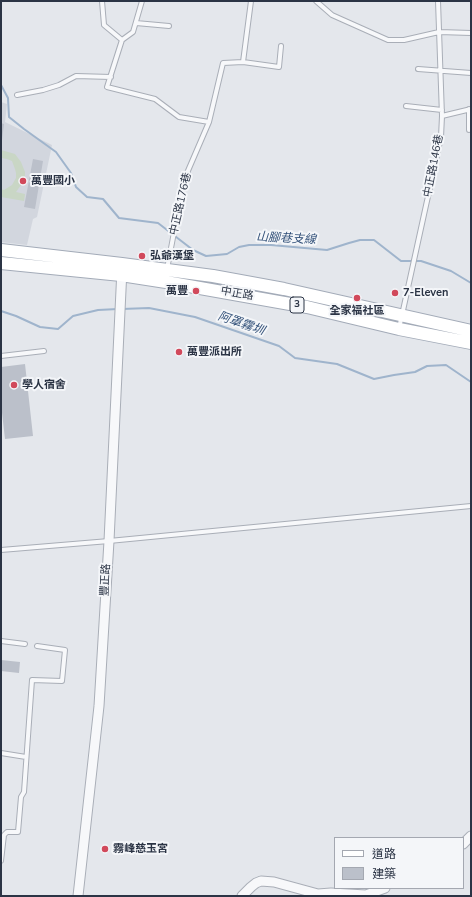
<!DOCTYPE html>
<meta charset="utf-8">
<style>
body{margin:0}
#map{position:relative;width:472px;height:897px;overflow:hidden;background:#e4e7ec;font-family:"Nunito Sans","Noto Sans TC",sans-serif}
canvas{display:block}
.frame{position:absolute;inset:0;border:2px solid #2b3445;pointer-events:none}
.legend{position:absolute;left:334px;top:837px;width:130px;height:52px;box-sizing:border-box;background:#f4f6f9;border:1px solid #a4a8b1;margin:0;padding:5px 7px;list-style:none;font-size:12px;color:#2b3445}
.legend li{display:flex;align-items:center;gap:8px;height:20px}
.legend b{width:20px;border:1px solid #a4a8b1}
</style>
<div id="map">
<canvas width="472" height="897"></canvas>
<div class="frame"></div>
<ul class="legend">
<li><b style="height:5px;background:#fff"></b>道路</li>
<li><b style="height:11px;background:#bbc0ca"></b>建築</li>
</ul>
</div>
<script>
const c = document.querySelector('canvas').getContext('2d');
c.lineJoin = 'round';
function paint(path, color) { c.fillStyle = color; c.fill(path, 'evenodd'); }
const poly = rows => new Path2D(rows.map(r => 'M' + r).join(''));
function strokePath(path, color, width, dash) { c.strokeStyle = color; c.lineWidth = width; c.lineCap = dash ? 'butt' : 'round'; c.setLineDash(dash || []); c.stroke(path); }
function label(font, color, halo, rows, align = 'center') {
  c.font = font + ' "Nunito Sans","Noto Sans TC",sans-serif'; c.lineWidth = 4; c.setLineDash([]); c.textBaseline = 'middle'; c.strokeStyle = halo; c.fillStyle = color; for (const [text, x, y, turn = 0] of rows) {
    c.save(); c.translate(x, y); c.rotate((+turn || 0) * Math.PI / 180); c.textAlign = isNaN(turn) ? turn : align; if (halo) c.strokeText(text, 0, 0); c.fillText(text, 0, 0); c.restore();
  }
}
paint(poly([
 [1,102,7,104,5,122,52,145,37,217,33,219,27,245,1,242]
]), '#d2d6de');
paint(poly([
 [1,150,15,154,21,162,25,172,25,176,21,185,16,192,25,194,24,201,1,197,1,189,4,190,12,185,16,178,16,173,15,169,12,161,7,159,1,158]
]), '#c9d6c5');
strokePath(poly([
 [1,85,8,98,9,117,24,129,56,152,71,173,76,187,87,197,103,199,119,218,158,223,193,250,206,256,227,254,239,247,249,245,271,245,327,250,349,243,360,240,374,240,401,261,421,261,451,271,471,283],
 [122,309,149,308,195,317,279,346,295,358,337,364,374,379,394,375,415,372,427,366,446,365,471,382],
 [1,311,16,316,40,327,58,329,73,316,98,310,118,309]
]), '#9fb4cc', 2);
paint(poly([
 [1,123,4,124,2,140,1,140],
 [33,159,43,161,35,209,24,207],
 [25,364,33,436,5,439,1,404,1,367],
 [1,660,20,662,19,673,1,671]
]), '#bbc0ca');
const service = poly([
 [102,1,104,25,122,40],
 [316,1,332,15,388,40,404,40,439,32,471,33],
 [136,23,169,26],
 [122,40,107,87,155,99,179,117,209,122,184,180,167,269],
 [122,40,133,32,142,1],
 [243,62,279,67,281,46],
 [418,69,471,73],
 [17,95,43,90,59,85,76,76,111,77],
 [406,106,442,110],
 [469,109,469,130],
 [442,116,471,109],
 [209,122,223,63,243,62,251,1],
 [399,328,402,315,441,137,442,116,438,1],
 [1,356,44,351],
 [1,550,109,541,471,506],
 [1,641,25,644],
 [1,753,26,757],
 [1,861,4,835,7,832,18,832,21,797,24,792,32,680,62,681,65,650,37,646]
]);
const tertiary = poly([
 [463,844,471,836],
 [78,896,99,706,109,541,122,269],
 [242,896,251,887,256,883,261,881,274,882,318,894,331,893,366,895,385,888]
]);
const primary = poly([
 [1,250,122,264,213,276,284,289,471,331],
 [1,263,121,275,166,282,307,307,399,329,471,343]
]);
strokePath(service, '#a9aeb7', 6);
strokePath(tertiary, '#a9aeb7', 11);
strokePath(primary, '#a3abb8', 14);
strokePath(service, '#f7f8fa', 4);
strokePath(tertiary, '#f7f8fa', 9);
strokePath(primary, '#fff', 12);
for (const [x, y, r, color] of [
 [23,181,4,"#d1495b"],
 [142,256,4,"#d1495b"],
 [196,291,4,"#d1495b"],
 [395,293,4,"#d1495b"],
 [357,298,4,"#d1495b"],
 [179,352,4,"#d1495b"],
 [14,385,4,"#d1495b"],
 [105,849,4,"#d1495b"]
]) { const dot = new Path2D(); dot.arc(x, y, r, 0, 2 * Math.PI); c.fillStyle = color; c.fill(dot); strokePath(dot, '#f4f6f9', 1.5); }
for (const [x, y, w] of [
 [297,305,14]
]) { const box = new Path2D(); box.roundRect(x - w / 2, y - 8, w, 16, 3); c.fillStyle = '#f4f6f9'; c.fill(box); strokePath(box, '#2b3445', 1); }
label('bold 10px', '#2b3445', null, [
 ["3",297,305]
]);
label('11px', '#2b3445', '#f4f6f9', [
 ["中正路146巷",434,166,-79],
 ["中正路176巷",181,204,-77],
 ["中正路",237,294,10],
 ["豐正路",106,580,-87]
]);
label('bold 11px', '#2b3445', '#f4f6f9', [
 ["萬豐國小",31,181],
 ["弘爺漢堡",150,256],
 ["萬豐",188,291,"right"],
 ["7-Eleven",403,293],
 ["全家福社區",357,311,"center"],
 ["萬豐派出所",187,352],
 ["學人宿舍",22,385],
 ["霧峰慈玉宮",113,849]
], 'left');
label('italic 12px', '#34527a', '#f4f6f9', [
 ["山腳巷支線",286,239,3],
 ["阿罩霧圳",241,324,19]
]);
</script>
